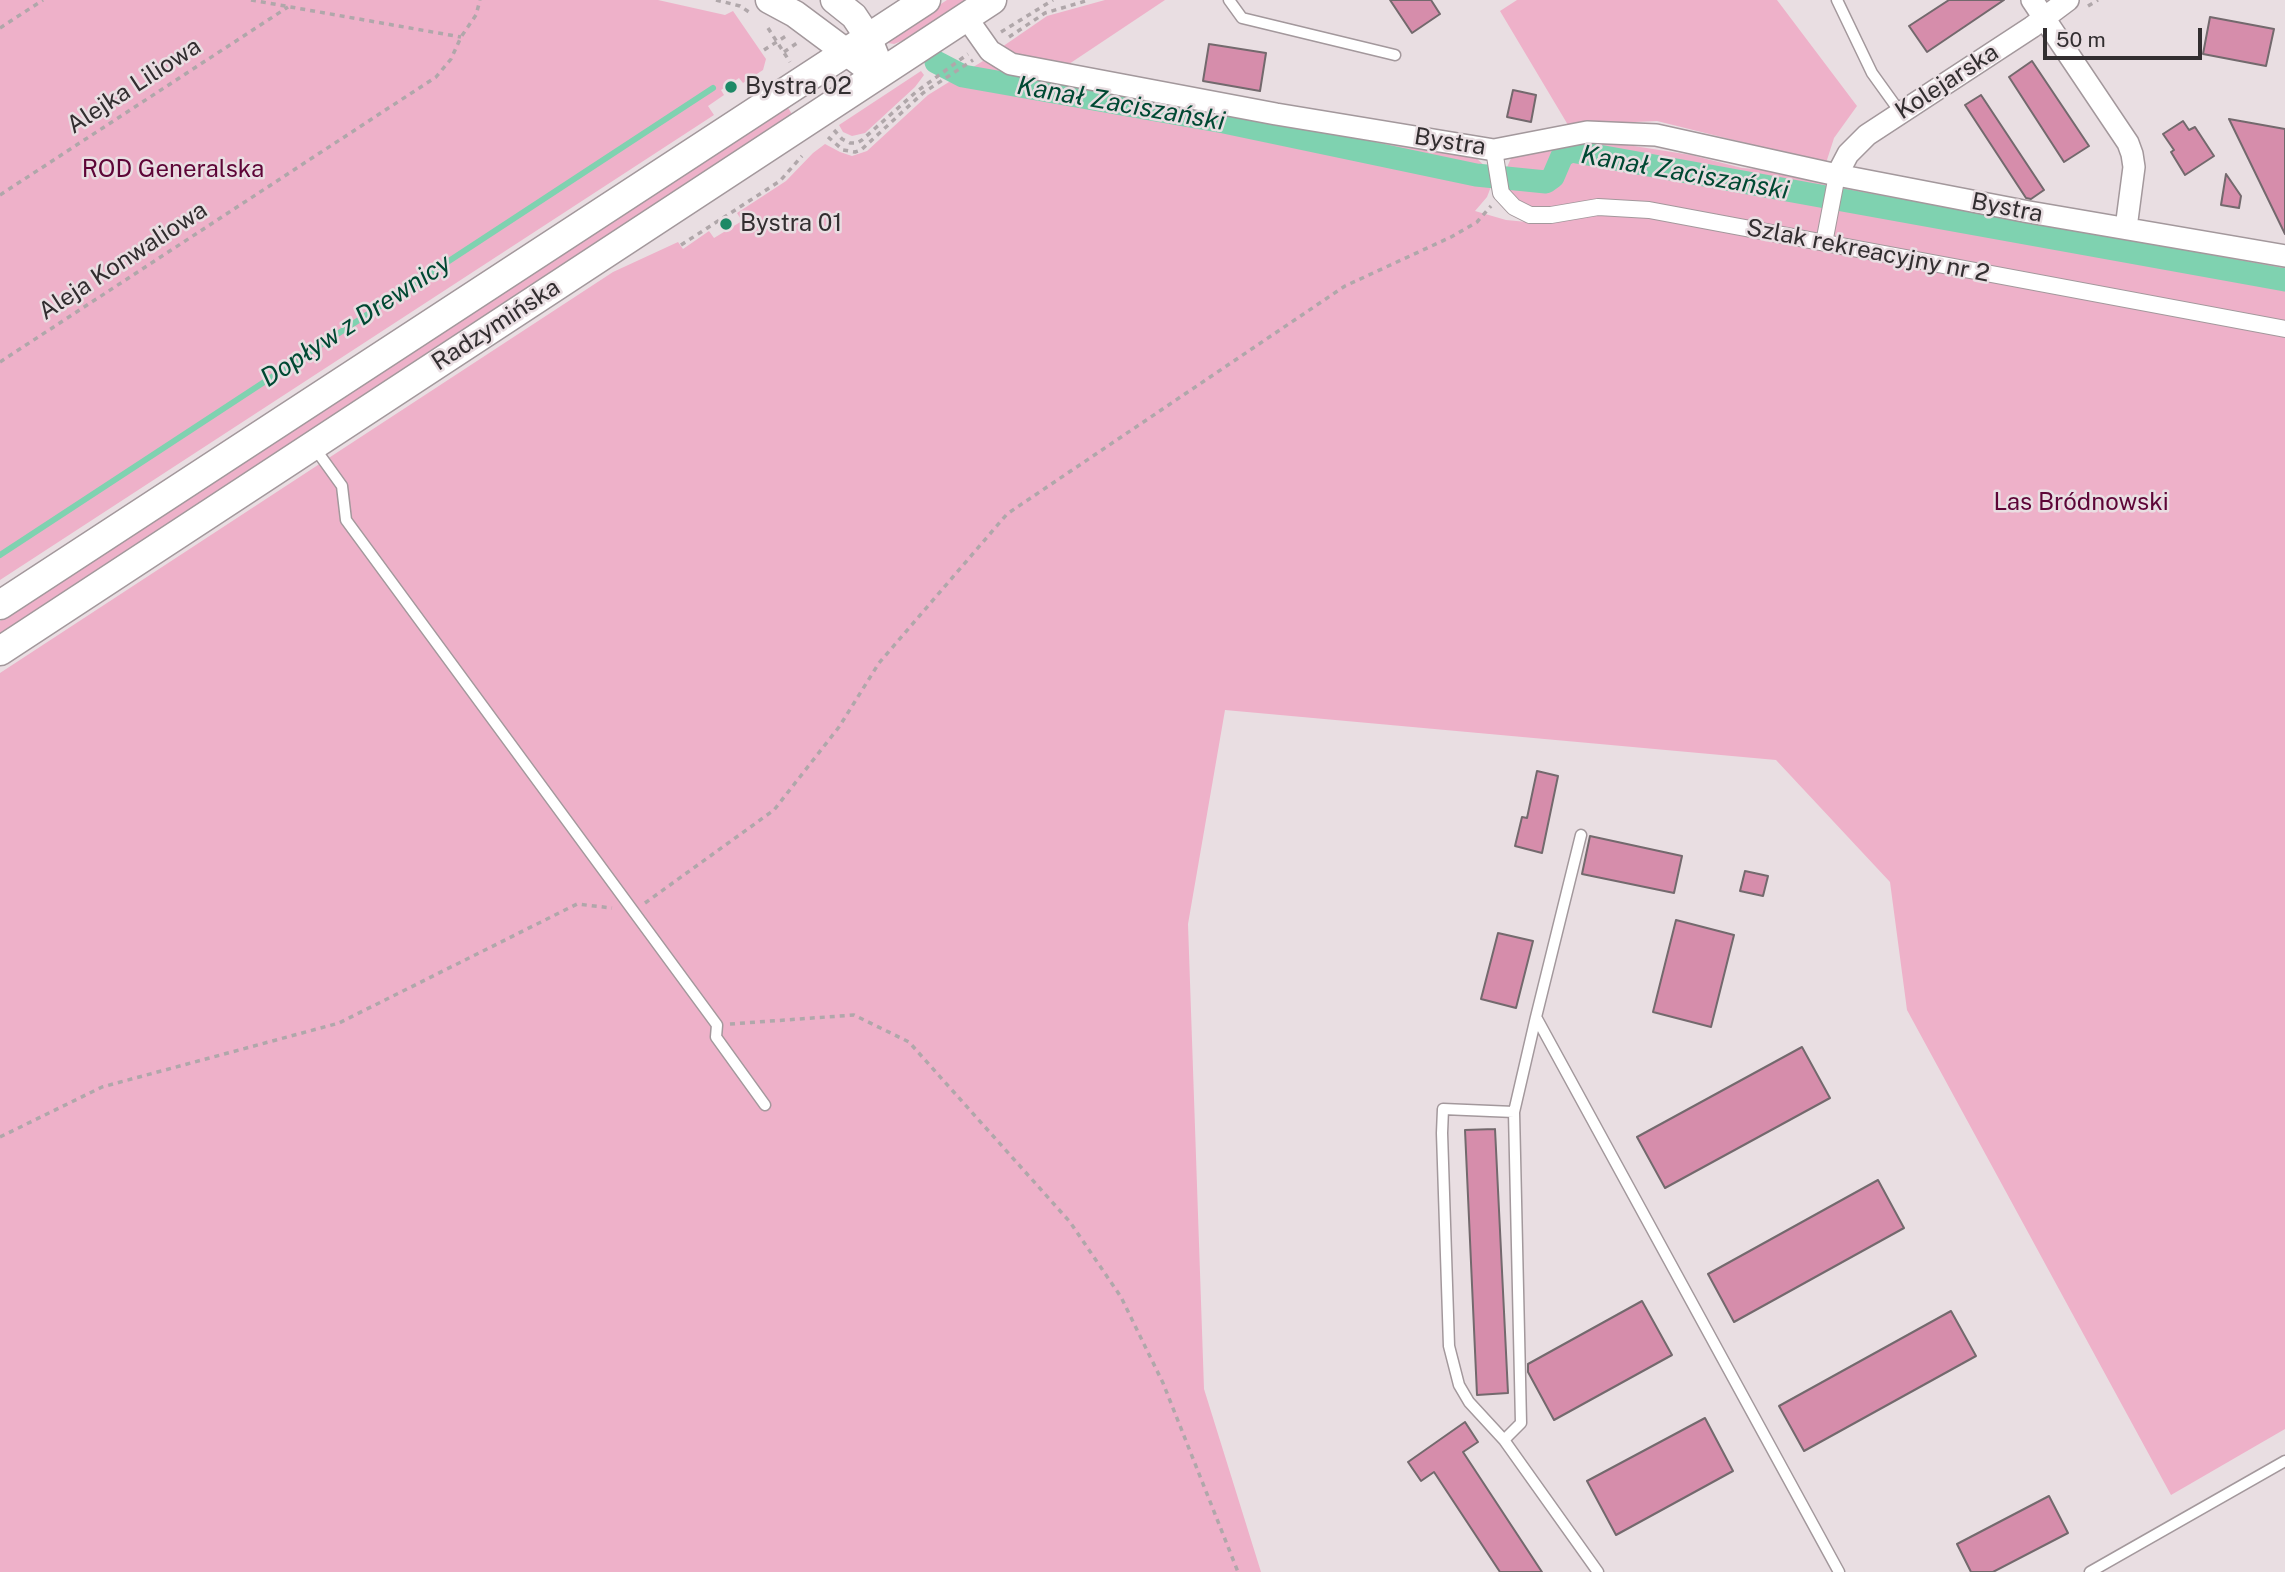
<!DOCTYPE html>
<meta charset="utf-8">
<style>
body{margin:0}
#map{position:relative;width:2285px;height:1572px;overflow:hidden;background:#e9dee2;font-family:"Public Sans",sans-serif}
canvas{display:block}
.scale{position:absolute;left:2043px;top:28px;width:159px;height:32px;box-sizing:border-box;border:4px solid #322e30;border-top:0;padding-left:9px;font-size:21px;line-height:24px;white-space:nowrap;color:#322e30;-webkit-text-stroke:5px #e9dee2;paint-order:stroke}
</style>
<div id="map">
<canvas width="2285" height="1572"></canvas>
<div class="scale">50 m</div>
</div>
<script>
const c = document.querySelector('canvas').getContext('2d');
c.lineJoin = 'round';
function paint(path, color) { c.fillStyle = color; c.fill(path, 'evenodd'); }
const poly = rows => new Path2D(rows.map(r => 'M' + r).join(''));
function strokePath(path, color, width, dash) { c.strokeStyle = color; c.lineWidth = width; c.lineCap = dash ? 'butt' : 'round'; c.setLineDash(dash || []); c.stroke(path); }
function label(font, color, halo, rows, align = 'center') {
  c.font = font + ' "Public Sans",sans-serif'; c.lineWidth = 5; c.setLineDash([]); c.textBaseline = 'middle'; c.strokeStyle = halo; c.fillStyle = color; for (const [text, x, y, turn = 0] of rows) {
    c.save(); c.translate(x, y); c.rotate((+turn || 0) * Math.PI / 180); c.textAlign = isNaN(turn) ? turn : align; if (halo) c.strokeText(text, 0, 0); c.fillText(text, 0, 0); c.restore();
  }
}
paint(poly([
 [0,0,658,0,725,15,733,11,766,59,763,70,743,83,739,78,721,90,724,95,708,106,714,115,0,580],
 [947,0,967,0,909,38,894,44,888,43,887,39],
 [1105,0,1165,0,1063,68,1014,56,999,49,1047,16],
 [1517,0,1777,0,1857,106,1834,138,1826,163,1657,121,1568,125,1500,11],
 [983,61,1013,74,1475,157,1487,168,1492,184,1487,197,1475,211,1506,220,1527,222,1533,210,1511,198,1507,181,1549,185,1556,179,1564,159,1573,155,2285,283,2285,1429,2171,1495,1907,1010,1890,882,1776,760,1225,710,1188,924,1204,1389,1261,1572,0,1572,0,673,613,272,678,242,683,249,709,231,714,238,742,221,737,213,786,181,813,153,825,144,840,152,852,156,867,151,928,95],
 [921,71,924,75,915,87,865,133,852,136,843,132,839,125],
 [787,106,793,116,0,634,0,621],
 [1602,141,1691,155,1742,168,1784,171,1829,180,1826,193,1574,148,1566,148,1560,152,1551,174,1546,179,1504,174,1512,156,1581,142],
 [1842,183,2285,264,2285,276,1840,196]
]), '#eeb1c9');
strokePath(poly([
 [0,555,713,88]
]), '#7fd2b0', 6);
strokePath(poly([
 [936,62,963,76,1224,122,1476,175,1546,182,1553,177,1562,156,1571,151,2285,280]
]), '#7fd2b0', 23);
const building = poly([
 [1390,0,1431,0,1440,14,1412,33,1390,0],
 [1949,0,2004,0,1927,52,1909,26,1949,0],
 [2210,17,2274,29,2266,66,2203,54,2210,17],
 [1209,44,1266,53,1260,91,1203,81,1209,44],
 [2032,61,2089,146,2064,162,2009,77,2032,61],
 [1513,90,1536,95,1531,122,1507,117,1513,90],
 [1981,95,2044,190,2031,199,2026,198,1965,105,1981,95],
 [2229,119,2285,129,2285,234,2229,119],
 [2183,121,2189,130,2195,127,2214,156,2185,175,2171,152,2174,150,2163,134,2183,121],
 [2226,174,2241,196,2239,208,2221,205,2226,174],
 [1537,771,1558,776,1542,853,1515,846,1522,817,1527,818,1537,771],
 [1590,836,1682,856,1674,893,1582,874,1590,836],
 [1745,871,1768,876,1763,896,1740,891,1745,871],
 [1676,920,1734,935,1711,1027,1653,1012,1676,920],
 [1498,933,1533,941,1516,1008,1481,999,1498,933],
 [1802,1047,1830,1098,1665,1188,1637,1137,1802,1047],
 [1495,1129,1508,1393,1477,1395,1465,1130,1495,1129],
 [1878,1180,1904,1228,1734,1322,1708,1274,1878,1180],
 [1642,1301,1672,1355,1554,1420,1528,1372,1528,1364,1642,1301],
 [1951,1311,1976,1356,1804,1451,1779,1406,1951,1311],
 [1705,1418,1733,1471,1616,1535,1587,1481,1705,1418],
 [1465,1422,1478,1442,1463,1452,1542,1572,1500,1572,1434,1472,1421,1481,1408,1462,1465,1422],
 [2049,1496,2068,1533,1993,1572,1971,1572,1957,1544,2049,1496]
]);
paint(building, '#d68dab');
strokePath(building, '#73696d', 2);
const service = poly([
 [1229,0,1242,18,1395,55],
 [1837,0,1872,73,1900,112],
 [314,447,342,486,346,520,717,1025,716,1037,765,1105],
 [1581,835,1536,1017,1839,1572],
 [1536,1017,1514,1112,1521,1423,1504,1440,1598,1572],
 [1504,1440,1469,1402,1459,1385,1449,1346,1442,1133,1443,1109,1514,1112],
 [2090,1572,2285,1461]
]);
const pedestrian = poly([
 [1494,150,1501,193,1514,207,1530,215,1551,215,1598,207,1649,210,2285,329],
 [1824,243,1837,175]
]);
const minor = poly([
 [2032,0,2128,143,2132,154,2134,167,2126,228],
 [966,17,990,51,1011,64,1276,114,1494,150,1587,132,1656,135,1837,175,2029,212,2285,256],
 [1837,175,1848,154,1867,135,2032,27,2068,0]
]);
const tertiary = poly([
 [769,0,795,14,877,75],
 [834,0,854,16,868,37,876,57]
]);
const secondary = poly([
 [0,605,926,0],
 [0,651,992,0]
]);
strokePath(service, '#a3989c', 13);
strokePath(pedestrian, '#a3989c', 18);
strokePath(minor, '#a3989c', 24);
strokePath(tertiary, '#a3989c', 29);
strokePath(secondary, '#a3989c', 31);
strokePath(poly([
 [251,0,461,37],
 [716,0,740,6,749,12],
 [2088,6,2098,0],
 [0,28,43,0],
 [768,28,790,62],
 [1001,32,1053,0],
 [1009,37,1045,13,1089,0],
 [764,50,786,36],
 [784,52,797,43],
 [834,130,842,139,850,143,857,143,862,140,916,92,968,54],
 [828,137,843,150,855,152,861,150,923,93,973,60],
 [0,195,288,7],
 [681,245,780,181,802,156],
 [0,362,436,77,451,59,461,37,476,15,480,0],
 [645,903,774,810,839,727,879,663,1007,514,1345,286,1451,237,1477,222,1491,206],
 [730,1024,854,1015,909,1042,1070,1222,1121,1297,1163,1383,1238,1572],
 [0,1137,102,1087,339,1023,577,904,612,908]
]), '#b0a7aa', 3.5, [5, 5]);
strokePath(service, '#fff', 10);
strokePath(pedestrian, '#fff', 16);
strokePath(minor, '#fff', 21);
strokePath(tertiary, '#fff', 26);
strokePath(secondary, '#fff', 28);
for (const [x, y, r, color] of [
 [731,87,7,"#1d8966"],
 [726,224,7,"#1d8966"]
]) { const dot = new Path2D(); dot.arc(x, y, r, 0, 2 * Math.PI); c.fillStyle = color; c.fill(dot); strokePath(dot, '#e9dee2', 2.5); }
label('24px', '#322e30', '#e9dee2', [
 ["Kolejarska",1947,82,-33],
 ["Alejka Liliowa",134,86,-33],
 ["Bystra",1450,142,9],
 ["Bystra",2007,208,11],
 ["Szlak rekreacyjny nr 2",1868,251,11],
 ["Aleja Konwaliowa",123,261,-33],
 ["Radzymińska",496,325,-33]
]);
label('24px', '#322e30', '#e9dee2', [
 ["Bystra 02",745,87],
 ["Bystra 01",740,224]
], 'left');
label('24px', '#5d0537', '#e9dee2', [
 ["ROD Generalska",173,170],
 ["Las Bródnowski",2081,503]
]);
label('italic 26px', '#004933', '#e9dee2', [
 ["Kanał Zaciszański",1121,104,10],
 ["Kanał Zaciszański",1685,173,10],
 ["Dopływ z Drewnicy",356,321,-33]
]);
</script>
